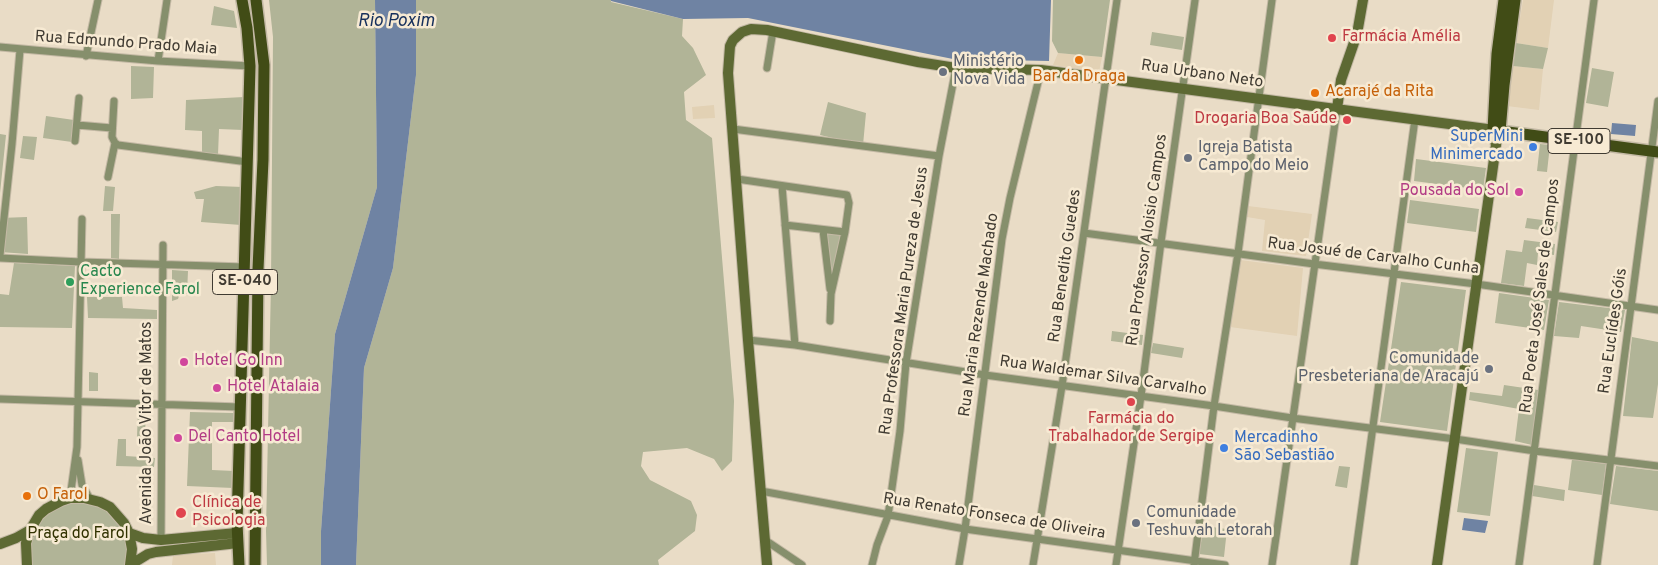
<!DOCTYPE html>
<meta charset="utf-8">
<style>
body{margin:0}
canvas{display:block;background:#e9dcc6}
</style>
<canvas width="1658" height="565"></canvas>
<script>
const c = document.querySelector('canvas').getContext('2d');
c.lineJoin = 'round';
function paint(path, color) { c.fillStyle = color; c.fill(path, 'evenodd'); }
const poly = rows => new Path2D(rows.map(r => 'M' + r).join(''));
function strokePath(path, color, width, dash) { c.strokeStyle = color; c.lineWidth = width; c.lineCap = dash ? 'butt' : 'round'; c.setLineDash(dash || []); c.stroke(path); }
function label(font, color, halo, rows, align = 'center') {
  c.font = font + ' Overpass,sans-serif'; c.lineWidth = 5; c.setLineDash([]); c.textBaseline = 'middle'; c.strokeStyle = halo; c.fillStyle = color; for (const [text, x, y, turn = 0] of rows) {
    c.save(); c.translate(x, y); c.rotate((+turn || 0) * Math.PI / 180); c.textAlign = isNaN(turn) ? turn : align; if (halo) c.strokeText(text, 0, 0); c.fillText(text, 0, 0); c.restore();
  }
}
paint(poly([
 [1523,0,1554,0,1548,48,1516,43],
 [1058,53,1102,57,1099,72,1053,65],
 [1513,66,1543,69,1539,110,1507,106],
 [714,105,715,118,693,119,692,107],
 [1248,206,1312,214,1306,256,1262,251,1265,220,1247,217],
 [1240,260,1303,268,1297,336,1230,327],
 [215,553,216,565,172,565,173,555]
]), '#e2d1b4');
paint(poly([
 [269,0,375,0,377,187,335,334,321,531,321,565,267,565,266,531,271,282,273,37],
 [416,0,611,0,611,2,683,19,682,36,693,48,706,75,684,92,686,120,712,138,734,401,732,461,722,471,714,459,687,448,643,452,641,466,650,480,691,501,697,515,695,531,658,560,659,565,356,565,364,368,393,268,416,75],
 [1053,0,1110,0,1102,57,1058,53,1052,41],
 [214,6,234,11,237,28,211,25],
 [1152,32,1184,37,1182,50,1150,45],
 [1516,43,1548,48,1543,69,1513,66],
 [131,66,154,67,153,98,131,99],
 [1592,68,1614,72,1608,107,1586,103],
 [244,97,243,130,219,129,218,155,202,153,202,131,185,130,186,100],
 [828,102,866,113,863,145,820,135],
 [46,116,74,120,72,142,43,138],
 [0,134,6,135,0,193],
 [23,136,37,137,34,160,20,158],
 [1540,144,1550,145,1547,172,1537,171],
 [1416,159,1486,168,1483,190,1414,181],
 [105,186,115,187,113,211,103,211],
 [216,186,243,187,241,225,201,222,204,199,196,199,194,192],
 [1410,200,1479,209,1476,232,1407,223],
 [111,214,120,214,119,259,111,258],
 [27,217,28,254,0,252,0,218],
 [1527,218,1558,222,1556,232,1525,228],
 [827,234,841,235,831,278],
 [1524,240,1555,244,1554,255,1538,253,1537,265,1527,263,1524,286,1501,283,1506,250,1522,252],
 [14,263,75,266,72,328,0,327,0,294,9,295],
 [172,270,188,271,187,294,180,293,178,299,172,301],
 [1401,282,1466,290,1447,431,1380,422],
 [1499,293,1549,300,1544,330,1495,323],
 [87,297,122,297,123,308,157,310,157,319,88,318],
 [1559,302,1625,310,1621,332,1581,326,1579,338,1554,336],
 [1112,331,1143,335,1142,345,1111,341],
 [1632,337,1658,342,1658,384,1653,418,1623,416],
 [1153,343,1184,348,1182,358,1151,353],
 [89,372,98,373,98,391,89,391],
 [1504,385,1538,390,1532,445,1515,441,1519,409,1469,400,1470,392,1502,396],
 [138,410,146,410,145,437,137,437],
 [190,412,234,413,234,422,212,422,212,470,234,471,233,488,187,486],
 [118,439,126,439,126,456,155,458,154,467,116,466],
 [1466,448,1498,452,1490,516,1457,512],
 [1572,459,1606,464,1602,495,1568,490],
 [1339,466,1350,467,1347,488,1335,486],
 [1616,466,1658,471,1658,511,1610,504],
 [1534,485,1565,490,1564,501,1532,496],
 [90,499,124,523,130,565,27,565,30,530,53,504],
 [1204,526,1227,529,1224,557,1199,554]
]), '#b1b497');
paint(poly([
 [375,0,416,0,416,75,393,268,364,368,356,565,321,565,321,531,335,334,377,187],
 [611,0,1051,0,1049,61,953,59,748,18,683,19,611,1],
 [1612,123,1636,125,1635,136,1611,134],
 [1464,518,1488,521,1485,533,1462,530]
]), '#6f83a3');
const street = poly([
 [0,47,158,61,250,66],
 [86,56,98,0],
 [158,61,167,0],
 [767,68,773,31],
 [114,101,112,137,115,143,118,145,248,162],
 [77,125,112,128],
 [733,129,939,156],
 [75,141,79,98],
 [108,177,115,143],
 [737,179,847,195,849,203,845,232,831,294,830,321],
 [782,186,795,345],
 [785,225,845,232],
 [823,230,830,289],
 [1084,233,1314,264,1476,284,1658,310],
 [0,255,12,144,20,50],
 [0,258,81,262,245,267],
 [748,340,795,345,985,375,1214,406,1292,418,1455,439,1535,451,1658,466],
 [0,399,240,407],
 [78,460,82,485,90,499],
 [761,491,965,529,1225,565],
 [70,498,77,447,82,219],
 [161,540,163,245],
 [765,540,802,565],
 [872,565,877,545,888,516,900,431,906,363,939,156,956,68],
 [959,565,965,529,1002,239,1010,198,1041,70],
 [1033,565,1062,386,1117,0],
 [1116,565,1141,396,1161,242,1195,0],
 [1194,565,1214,406,1238,253,1272,0],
 [1272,565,1337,109],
 [1354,565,1415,119],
 [1519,565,1594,0],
 [1597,565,1658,101]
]);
const secondary = poly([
 [1337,109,1341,80,1357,34,1363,0],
 [129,533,143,538,161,540,237,533],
 [0,544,16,538,30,530],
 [27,565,26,543,30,530,39,515,46,509,61,501,70,498,84,498,100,502,110,507,124,523,129,533,132,549,130,565],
 [130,565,148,554,156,552,238,543],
 [767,565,748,340,728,73,730,46,733,40,742,32,751,29,767,30,918,62,956,68,1041,70,1487,129,1493,130,1495,142],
 [1437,565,1497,138]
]);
const primary = poly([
 [1504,0,1497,54,1493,130,1658,152],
 [1500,131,1504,85,1515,0],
 [239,565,237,523,250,66,247,28,242,0],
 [255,565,258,269,263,160,264,65,256,0]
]);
strokePath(street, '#c4b9a5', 9);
strokePath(secondary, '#c4b9a5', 12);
strokePath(primary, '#c4b9a5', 14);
strokePath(street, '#868f6c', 7);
strokePath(secondary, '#5d6933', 10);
strokePath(primary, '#414c16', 11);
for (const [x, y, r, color] of [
 [1332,38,5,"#e0444e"],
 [1079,60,5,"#e8710a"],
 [943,72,5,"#6b7280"],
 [1315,93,5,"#e8710a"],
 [1347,120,5,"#e0444e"],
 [1533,147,5,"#3f7fe0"],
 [1188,158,5,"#6b7280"],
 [1519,192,5,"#d1479c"],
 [70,282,5,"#2e9e5b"],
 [184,362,5,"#d1479c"],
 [1489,369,5,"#6b7280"],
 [217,388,5,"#d1479c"],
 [1131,402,5,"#e0444e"],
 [178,438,5,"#d1479c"],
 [1224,448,5,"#3f7fe0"],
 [27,496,5,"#e8710a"],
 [181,513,6,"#e0444e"],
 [1136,523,5,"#6b7280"]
]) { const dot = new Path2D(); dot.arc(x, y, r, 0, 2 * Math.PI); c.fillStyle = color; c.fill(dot); strokePath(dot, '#f7ead3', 2); }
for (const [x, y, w] of [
 [1579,141,62],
 [245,282,65]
]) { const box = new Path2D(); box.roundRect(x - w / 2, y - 12.5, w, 25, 4); c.fillStyle = '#f7ead3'; c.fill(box); strokePath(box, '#403b32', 1); }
label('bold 15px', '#403b32', null, [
 ["SE-100",1579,141],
 ["SE-040",245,282]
]);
label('16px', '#be3a42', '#f7ead3', [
 ["Farmácia Amélia",1342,38],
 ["Drogaria Boa Saúde",1337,120,"right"],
 ["Farmácia do",1131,420,"center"],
 ["Trabalhador de Sergipe",1131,438,"center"],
 ["Clínica de",192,504],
 ["Psicologia",192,522]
], 'left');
label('16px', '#403b32', '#f7ead3', [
 ["Rua Edmundo Prado Maia",126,44,4],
 ["Rua Urbano Neto",1202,75,8],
 ["Rua Professor Aloisio Campos",1148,240,-82],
 ["Rua Josué de Carvalho Cunha",1373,257,7],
 ["Rua Benedito Guedes",1066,266,-82],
 ["Rua Poeta José Sales de Campos",1541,296,-83],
 ["Rua Professora Maria Pureza de Jesus",905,301,-82],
 ["Rua Maria Rezende Machado",980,315,-82],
 ["Rua Euclídes Góis",1614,331,-82],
 ["Rua Waldemar Silva Carvalho",1103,377,8],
 ["Avenida João Vitor de Matos",148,423,-90],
 ["Rua Renato Fonseca de Oliveira",994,517,9]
]);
label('16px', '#5b616d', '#f7ead3', [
 ["Ministério",953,63],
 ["Nova Vida",953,81],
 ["Igreja Batista",1198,149],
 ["Campo do Meio",1198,167],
 ["Comunidade",1479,360,"right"],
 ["Presbeteriana de Aracajú",1479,378,"right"],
 ["Comunidade",1146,514],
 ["Teshuvah Letorah",1146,532]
], 'left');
label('16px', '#c56008', '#f7ead3', [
 ["Bar da Draga",1079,78,"center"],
 ["Acarajé da Rita",1325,93],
 ["O Farol",37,496]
], 'left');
label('16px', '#366cbe', '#f7ead3', [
 ["SuperMini",1523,138],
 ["Minimercado",1523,156],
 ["Mercadinho",1234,439,"left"],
 ["São Sebastião",1234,457,"left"]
], 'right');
label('16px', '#b23c85', '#f7ead3', [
 ["Pousada do Sol",1509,192,"right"],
 ["Hotel Go Inn",194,362],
 ["Hotel Atalaia",227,388],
 ["Del Canto Hotel",188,438]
], 'left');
label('16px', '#27864d', '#f7ead3', [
 ["Cacto",80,273],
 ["Experience Farol",80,291]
], 'left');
label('16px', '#313200', '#f7ead3', [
 ["Praça do Farol",78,535]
]);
label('italic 18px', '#17305c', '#f7ead3', [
 ["Rio Poxim",396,22]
]);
</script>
